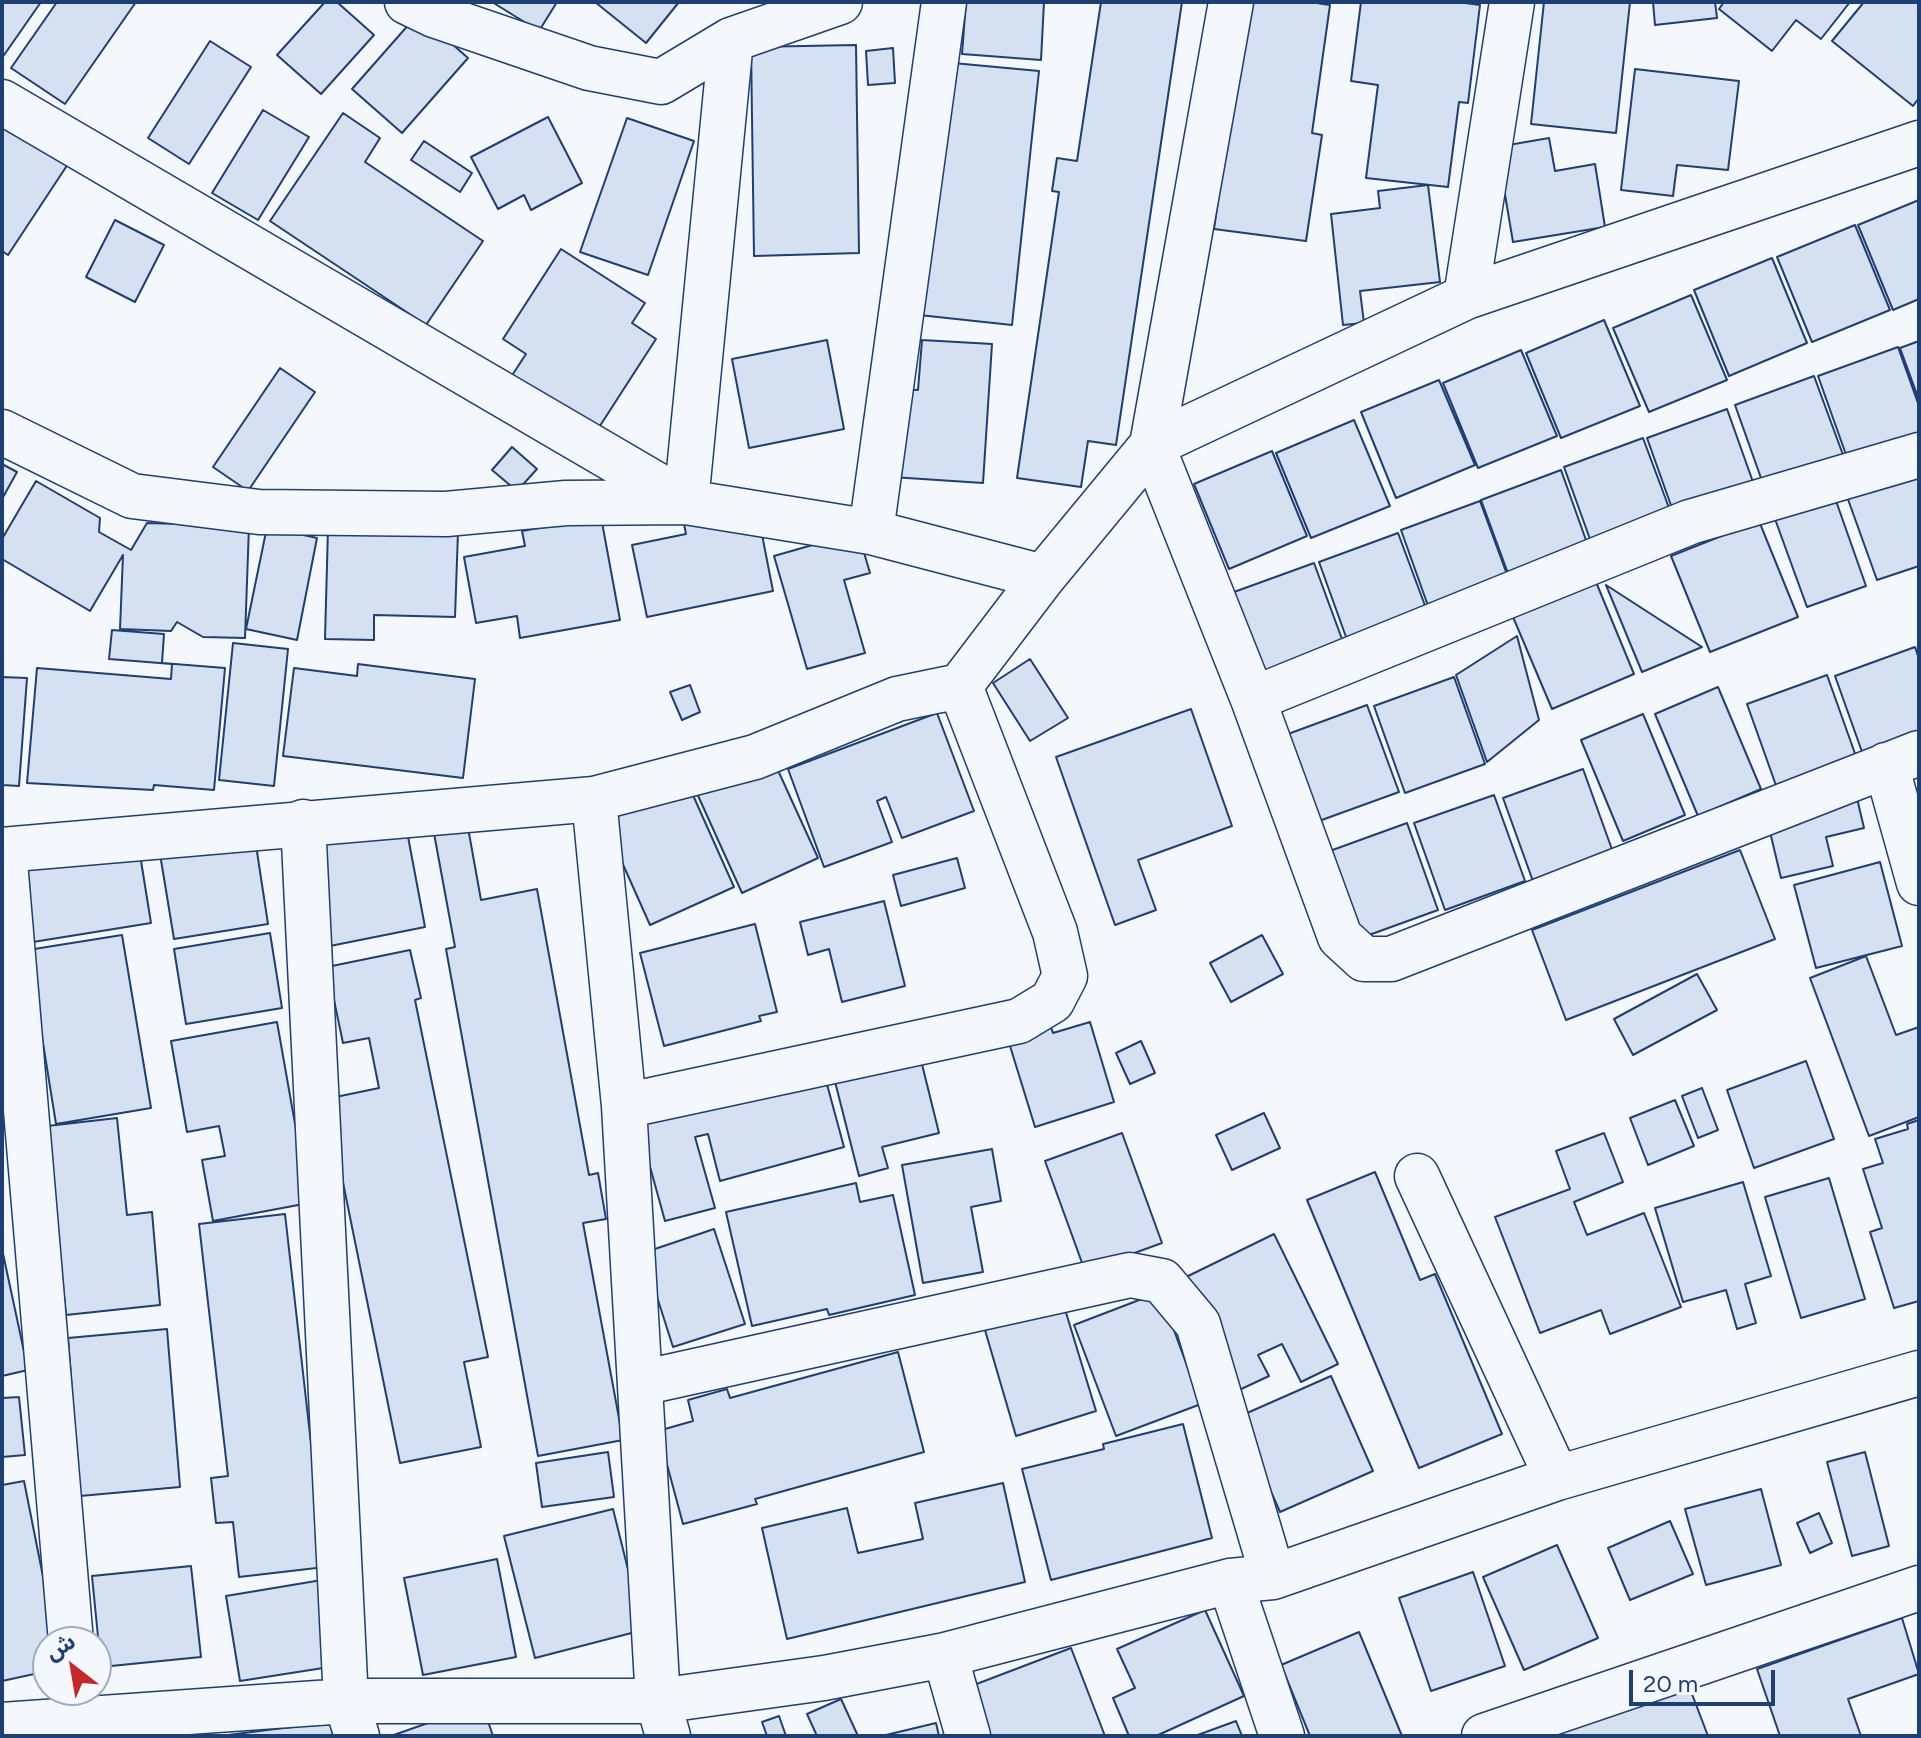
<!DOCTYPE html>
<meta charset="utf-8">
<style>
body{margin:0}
#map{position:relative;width:1921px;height:1738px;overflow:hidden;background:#f4f7fb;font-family:Figtree,"Noto Sans Arabic",sans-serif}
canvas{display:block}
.frame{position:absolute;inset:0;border:4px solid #1d3f73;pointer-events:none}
.north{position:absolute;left:32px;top:1626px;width:80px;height:80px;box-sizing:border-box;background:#f4f7fb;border:2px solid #9eadc5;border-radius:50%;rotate:329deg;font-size:22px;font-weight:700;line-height:32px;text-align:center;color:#1d3f73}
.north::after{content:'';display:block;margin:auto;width:28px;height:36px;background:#c62828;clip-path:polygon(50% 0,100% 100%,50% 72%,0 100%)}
.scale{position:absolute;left:1629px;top:1670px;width:146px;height:36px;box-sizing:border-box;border:4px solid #1d3f73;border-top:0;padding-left:10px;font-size:24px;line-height:28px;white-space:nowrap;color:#1d3f73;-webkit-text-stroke:6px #f4f7fb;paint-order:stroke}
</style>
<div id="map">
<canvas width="1921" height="1738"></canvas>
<div class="frame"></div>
<div class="north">ش</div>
<div class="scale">20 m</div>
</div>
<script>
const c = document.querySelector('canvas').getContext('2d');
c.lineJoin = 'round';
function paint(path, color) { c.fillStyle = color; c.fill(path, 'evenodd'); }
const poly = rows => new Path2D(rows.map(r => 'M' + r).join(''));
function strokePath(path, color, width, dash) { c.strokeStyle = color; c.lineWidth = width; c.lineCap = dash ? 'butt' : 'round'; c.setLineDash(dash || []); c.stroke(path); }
const building = poly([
 [2,2,41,2,2,58,2,2],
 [57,2,136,2,65,104,11,68,57,2],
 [325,2,337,2,374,35,321,94,277,55,325,2],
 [492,2,557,2,539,31,492,2],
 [595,2,679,2,646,43,595,2],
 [966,2,1044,2,1041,60,962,54,966,2],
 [1101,2,1182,2,1116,445,1088,441,1081,487,1017,478,1059,192,1052,191,1057,158,1077,161,1101,2],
 [1246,2,1310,2,1330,5,1312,133,1322,135,1306,241,1214,229,1246,2],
 [1361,2,1458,2,1480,5,1468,103,1459,102,1448,187,1366,178,1378,85,1351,81,1361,2],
 [1544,2,1630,2,1616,133,1531,124,1544,2],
 [1653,2,1715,2,1717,18,1655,25,1653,2],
 [1724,2,1850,2,1821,39,1796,20,1772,51,1719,9,1724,2],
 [1864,2,1919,2,1919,98,1913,106,1832,41,1864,2],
 [418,14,468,58,402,133,352,89,418,14],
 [210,41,251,67,189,164,148,138,210,41],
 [856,45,859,253,754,256,751,47,856,45],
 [893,48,895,83,868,85,866,51,893,48],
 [953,63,1039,71,1012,325,919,315,953,63],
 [1635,69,1739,81,1728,170,1677,165,1673,196,1621,190,1635,69],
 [263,110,309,137,258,220,212,193,263,110],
 [343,113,380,138,365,162,483,241,426,325,270,221,343,113],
 [548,117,582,183,531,210,524,195,498,209,471,157,548,117],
 [627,118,694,141,648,275,580,252,627,118],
 [2,121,68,164,8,255,2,251,2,121],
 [1549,138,1555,171,1595,164,1605,227,1513,242,1497,147,1549,138],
 [424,141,472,173,460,192,411,160,424,141],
 [1428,185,1440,282,1360,291,1364,323,1343,325,1331,214,1380,208,1378,191,1428,185],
 [1919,200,1919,299,1893,310,1858,225,1919,200],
 [115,220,164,245,135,302,86,277,115,220],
 [1855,225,1890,310,1812,342,1777,257,1855,225],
 [561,249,645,303,632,323,656,339,596,432,511,377,526,354,503,339,561,249],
 [1772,258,1807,343,1729,376,1694,290,1772,258],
 [1691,295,1727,380,1649,412,1613,328,1691,295],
 [1604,320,1640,406,1561,438,1526,353,1604,320],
 [827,340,844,429,749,448,732,359,827,340],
 [922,340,992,344,983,483,892,477,898,389,918,390,922,340],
 [1919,341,1919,400,1900,348,1919,341],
 [1898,347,1919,406,1919,438,1849,463,1818,376,1898,347],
 [1521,350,1557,436,1478,468,1443,383,1521,350],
 [280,368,315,392,248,491,213,467,280,368],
 [1814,376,1846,463,1766,492,1735,405,1814,376],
 [1439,380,1475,465,1396,498,1361,412,1439,380],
 [1727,409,1758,496,1678,525,1647,438,1727,409],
 [1354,420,1390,506,1311,538,1276,453,1354,420],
 [1643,438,1675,524,1595,553,1564,467,1643,438],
 [512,447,537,469,517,491,492,470,512,447],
 [1272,451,1307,536,1229,569,1194,484,1272,451],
 [2,464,17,472,2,499,2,464],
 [1919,467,1919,566,1877,580,1845,491,1919,467],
 [1561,470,1592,557,1513,587,1481,500,1561,470],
 [36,481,100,518,99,532,131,550,147,523,249,526,245,638,203,637,177,622,171,631,120,629,123,555,90,611,2,559,2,539,36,481],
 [1835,498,1866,586,1807,607,1775,519,1835,498],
 [1480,501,1512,588,1432,617,1401,530,1480,501],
 [757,509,773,591,647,617,632,545,686,534,684,524,757,509],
 [601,517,620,620,520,638,517,616,476,623,464,557,525,546,522,531,601,517],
 [1759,521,1798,617,1710,652,1671,556,1759,521],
 [267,527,317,538,297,640,246,629,267,527],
 [328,528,458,532,455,617,374,615,374,640,325,639,328,528],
 [858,532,870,573,844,580,865,653,807,669,774,556,858,532],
 [1398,533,1430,619,1350,648,1319,562,1398,533],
 [1314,563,1346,650,1266,679,1234,592,1314,563],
 [1596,582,1634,674,1552,709,1513,617,1596,582],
 [1606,585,1702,647,1642,672,1606,585],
 [112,630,164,634,162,663,225,668,214,790,154,785,153,790,27,783,37,668,171,679,172,664,109,659,112,630],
 [1517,636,1539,720,1487,762,1456,675,1517,636],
 [233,643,288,649,274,786,219,780,233,643],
 [1915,647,1919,659,1919,744,1866,763,1835,676,1915,647],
 [1030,659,1068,718,1030,741,993,683,1030,659],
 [358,664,475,679,463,778,283,756,294,668,357,676,358,664],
 [1827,675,1858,762,1778,791,1747,704,1827,675],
 [2,677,27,678,19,786,2,785,2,677],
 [1454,677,1485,764,1405,793,1374,706,1454,677],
 [690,685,700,712,682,720,670,692,690,685],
 [1718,687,1761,789,1698,816,1655,714,1718,687],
 [1367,705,1399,792,1319,821,1288,734,1367,705],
 [1191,709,1232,826,1138,860,1156,910,1115,925,1056,757,1191,709],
 [937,713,974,811,902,838,886,797,877,801,892,842,824,867,788,769,937,713],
 [1643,714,1685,815,1623,841,1581,740,1643,714],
 [771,755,818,858,742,893,695,789,771,755],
 [1583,769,1614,855,1534,884,1503,798,1583,769],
 [688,784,734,887,650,925,604,822,688,784],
 [1856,794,1864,828,1826,837,1833,866,1781,878,1766,815,1856,794],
 [1494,795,1525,881,1445,910,1414,823,1494,795],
 [467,822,481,900,537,889,589,1175,598,1173,606,1219,583,1223,623,1440,538,1456,446,949,455,947,433,828,467,822],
 [1407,823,1438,910,1358,939,1327,852,1407,823],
 [406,826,425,927,330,946,311,846,406,826],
 [254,832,268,924,174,939,159,848,254,832],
 [137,836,151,923,33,942,20,856,137,836],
 [1740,850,1775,939,1566,1020,1532,930,1740,850],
 [957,858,965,888,901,906,893,875,957,858],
 [1880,862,1902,946,1816,968,1794,885,1880,862],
 [884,901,905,986,842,1002,829,949,808,955,800,922,884,901],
 [755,924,777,1012,759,1016,761,1021,664,1046,640,953,755,924],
 [270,933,282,1008,186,1024,174,949,270,933],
 [122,935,151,1108,56,1124,28,950,122,935],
 [1262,935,1283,974,1231,1002,1210,963,1262,935],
 [410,950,421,998,415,1000,488,1357,464,1362,481,1447,400,1463,326,1099,379,1088,369,1038,343,1043,327,967,410,950],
 [1866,956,1896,1035,1919,1027,1919,1117,1869,1136,1810,978,1866,956],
 [1697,974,1717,1010,1633,1055,1614,1019,1697,974],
 [1044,1007,1053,1033,1090,1022,1114,1102,1035,1127,1002,1020,1044,1007],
 [277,1022,309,1203,213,1221,202,1160,225,1156,219,1126,187,1132,171,1041,277,1022],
 [916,1040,939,1133,882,1147,888,1168,859,1176,830,1062,916,1040],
 [1141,1041,1155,1073,1130,1084,1116,1053,1141,1041],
 [1806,1061,1834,1139,1754,1168,1727,1090,1806,1061],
 [822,1066,844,1147,720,1181,708,1134,695,1137,715,1208,665,1221,636,1116,822,1066],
 [1702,1088,1718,1130,1698,1138,1682,1096,1702,1088],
 [1675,1100,1694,1146,1648,1165,1630,1118,1675,1100],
 [1264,1113,1280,1148,1232,1170,1216,1135,1264,1113],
 [117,1118,127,1215,152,1212,160,1305,66,1315,47,1126,117,1118],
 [1919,1120,1919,1301,1894,1308,1870,1232,1882,1228,1863,1169,1883,1163,1875,1139,1908,1129,1907,1124,1919,1120],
 [1122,1133,1162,1243,1085,1271,1045,1161,1122,1133],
 [1604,1133,1623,1182,1574,1202,1587,1235,1644,1213,1681,1307,1610,1334,1601,1310,1540,1333,1495,1217,1570,1189,1556,1151,1604,1133],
 [992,1149,1001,1201,971,1207,983,1272,923,1283,902,1165,992,1149],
 [1375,1172,1420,1280,1435,1274,1502,1434,1419,1468,1307,1200,1375,1172],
 [1829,1178,1865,1299,1801,1318,1765,1197,1829,1178],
 [1743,1182,1771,1276,1745,1284,1756,1323,1737,1329,1726,1290,1683,1302,1655,1208,1743,1182],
 [856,1183,860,1202,893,1195,915,1295,829,1315,827,1309,752,1326,726,1212,856,1183],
 [285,1214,325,1567,239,1577,233,1522,216,1523,211,1478,228,1476,199,1224,285,1214],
 [714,1229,745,1324,673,1347,643,1253,714,1229],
 [1274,1234,1338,1364,1301,1382,1282,1344,1258,1355,1269,1376,1237,1391,1182,1279,1274,1234],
 [2,1249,28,1370,2,1376,2,1249],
 [1160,1292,1201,1404,1116,1436,1074,1325,1160,1292],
 [1064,1306,1096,1411,1016,1436,985,1330,1064,1306],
 [167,1329,180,1487,80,1496,68,1338,167,1329],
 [898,1352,924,1452,755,1499,757,1504,683,1524,658,1431,693,1421,688,1400,727,1389,730,1398,898,1352],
 [1331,1376,1373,1471,1280,1512,1238,1417,1331,1376],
 [19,1397,25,1455,2,1457,2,1398,19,1397],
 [1183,1424,1212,1538,1051,1580,1022,1469,1104,1449,1103,1444,1183,1424],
 [608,1452,614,1497,542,1507,536,1463,608,1452],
 [1865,1452,1889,1546,1852,1556,1827,1462,1865,1452],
 [24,1481,56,1642,48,1642,48,1671,2,1681,2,1485,24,1481],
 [1003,1483,1025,1582,787,1639,762,1528,847,1508,858,1553,923,1539,915,1503,1003,1483],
 [1761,1489,1781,1565,1706,1585,1685,1509,1761,1489],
 [613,1509,643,1630,535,1658,504,1536,613,1509],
 [1819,1513,1832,1543,1810,1553,1797,1523,1819,1513],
 [1670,1521,1693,1574,1630,1600,1608,1548,1670,1521],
 [1557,1545,1598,1638,1524,1670,1483,1577,1557,1545],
 [497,1559,516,1657,423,1675,404,1578,497,1559],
 [191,1566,201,1657,101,1667,92,1576,191,1566],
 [1473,1572,1505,1666,1431,1691,1399,1598,1473,1572],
 [322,1580,336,1666,240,1681,226,1596,322,1580],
 [1205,1610,1244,1696,1156,1736,1129,1736,1113,1698,1135,1688,1117,1649,1205,1610],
 [1902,1618,1919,1674,1848,1699,1861,1736,1780,1736,1757,1669,1902,1618],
 [1359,1632,1402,1736,1310,1736,1281,1665,1359,1632],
 [1071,1648,1105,1736,984,1736,966,1688,1071,1648],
 [1687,1681,1708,1736,1539,1736,1687,1681],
 [841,1699,858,1736,817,1736,807,1714,841,1699],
 [482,1704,493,1736,391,1736,482,1704],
 [779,1716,786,1736,767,1736,762,1722,779,1716],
 [1236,1721,1242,1736,1195,1736,1236,1721],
 [331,1722,333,1736,220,1736,331,1722],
 [936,1723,939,1736,886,1736,886,1735,936,1723]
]);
paint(building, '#d5e0f0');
strokePath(building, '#1d3f73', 2);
const street = poly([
 [407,2,434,15,589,68,661,82,731,40,840,2],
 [944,2,871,532,1043,577],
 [1231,2,1152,445,1253,699,1340,937,1364,959,1391,959,1919,753],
 [2,102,686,502,731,40],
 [1466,297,1512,2],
 [2,432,132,496,259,512,446,514,566,503,686,502,871,532],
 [1253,699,1690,522,1919,455],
 [1886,765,1919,883],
 [594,799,624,1106,658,1701,668,1736],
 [303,822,346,1701,357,1736],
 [2,850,594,799,755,757,897,699,960,686,1043,577,1152,445,1466,297,1919,143],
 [4,850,71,1642],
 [624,1106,1019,1021,1052,1001,1065,976,1055,932,960,686],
 [1417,1176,1557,1478],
 [641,1383,1130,1275,1162,1281,1198,1324,1273,1577],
 [1230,1581,1282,1736],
 [945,1655,968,1736],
 [2,1725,346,1701,658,1701,824,1678,945,1655,1230,1581,1273,1577,1557,1478,1919,1373],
 [1484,1736,1919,1588]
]);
strokePath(street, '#1d3f73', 47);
strokePath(street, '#f4f7fb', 44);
</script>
